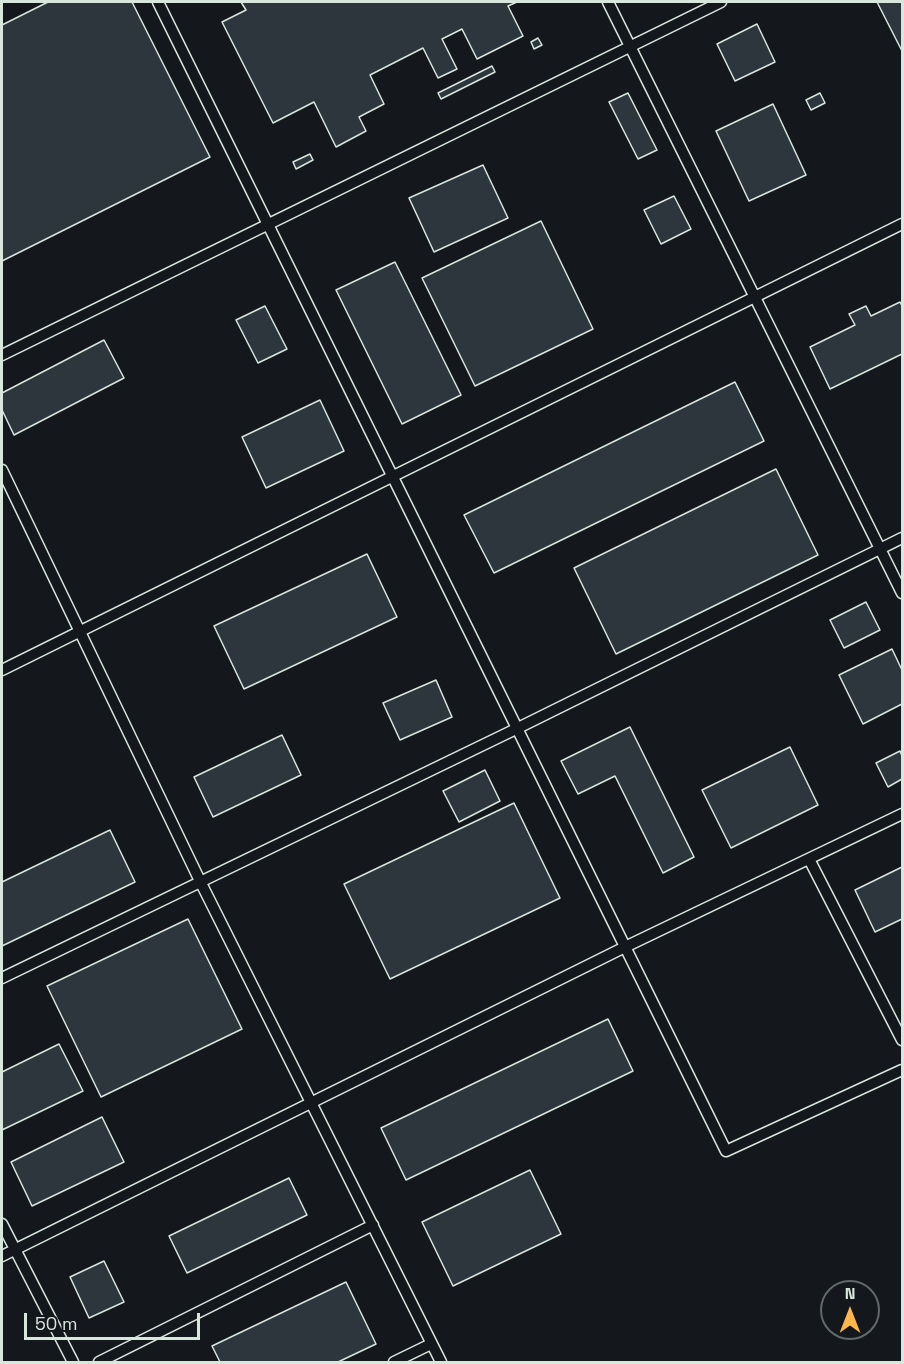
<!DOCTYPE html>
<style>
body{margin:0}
#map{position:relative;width:904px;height:1364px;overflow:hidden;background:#14181c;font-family:"Space Grotesk",sans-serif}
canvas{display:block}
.frame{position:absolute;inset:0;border:3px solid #d8e6dc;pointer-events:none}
.north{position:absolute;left:820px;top:1280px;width:60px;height:60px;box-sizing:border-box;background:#14181c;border:2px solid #626a69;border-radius:50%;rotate:0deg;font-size:16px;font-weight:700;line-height:24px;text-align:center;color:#d8e6dc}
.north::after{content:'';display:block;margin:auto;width:21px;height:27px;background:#ffb74d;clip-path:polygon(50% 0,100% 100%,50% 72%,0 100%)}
.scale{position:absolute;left:24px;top:1313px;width:176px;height:27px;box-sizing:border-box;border:3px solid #d8e6dc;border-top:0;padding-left:8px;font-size:18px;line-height:21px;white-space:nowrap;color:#d8e6dc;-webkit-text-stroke:4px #14181c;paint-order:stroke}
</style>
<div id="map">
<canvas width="904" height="1364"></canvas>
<div class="frame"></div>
<div class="north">N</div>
<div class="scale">50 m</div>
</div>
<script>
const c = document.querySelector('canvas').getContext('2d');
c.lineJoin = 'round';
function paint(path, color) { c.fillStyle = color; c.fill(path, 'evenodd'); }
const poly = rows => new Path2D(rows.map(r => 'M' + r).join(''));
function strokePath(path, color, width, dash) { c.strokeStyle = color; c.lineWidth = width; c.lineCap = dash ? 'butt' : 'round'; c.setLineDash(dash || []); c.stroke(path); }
const building = poly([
 [48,2,132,2,210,157,2,261,2,25,48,2],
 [241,2,517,2,508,6,523,36,477,59,462,29,442,39,457,69,438,78,423,48,370,75,384,104,359,117,366,131,336,147,314,102,273,123,222,22,246,10,241,2],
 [877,2,902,2,902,51,877,2],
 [757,24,775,62,735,81,717,44,757,24],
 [538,38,542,45,534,49,531,42,538,38],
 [492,66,495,72,441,99,438,93,492,66],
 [628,93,657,150,638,159,609,102,628,93],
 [820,93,825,103,811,110,806,100,820,93],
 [773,104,806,175,749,201,716,131,773,104],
 [310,154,313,160,296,169,293,162,310,154],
 [483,165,508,218,434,252,409,198,483,165],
 [674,196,691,229,661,244,644,210,674,196],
 [541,221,593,329,475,386,422,278,541,221],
 [395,262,461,395,402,424,336,290,395,262],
 [900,302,902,306,902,354,830,389,810,347,855,325,849,314,866,306,871,316,900,302],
 [265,306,287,349,258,363,236,320,265,306],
 [104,340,124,378,14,435,2,410,2,393,104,340],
 [735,382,764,441,494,573,464,515,735,382],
 [320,400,344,451,266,488,242,437,320,400],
 [776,469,818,555,616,654,574,568,776,469],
 [367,554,397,617,244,689,214,626,367,554],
 [866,602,880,630,844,648,830,620,866,602],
 [892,649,902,670,902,704,863,724,839,675,892,649],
 [436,680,452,717,400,740,383,703,436,680],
 [630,727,694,857,663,873,615,776,578,794,561,761,630,727],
 [282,735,301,775,213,817,194,777,282,735],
 [790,747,818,805,731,848,702,790,790,747],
 [900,751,902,756,902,779,888,787,876,763,900,751],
 [485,770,500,801,459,822,443,791,485,770],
 [514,803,560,898,390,979,344,884,514,803],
 [110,830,135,882,2,946,2,882,110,830],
 [902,867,902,919,875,932,855,890,902,867],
 [188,919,242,1029,101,1097,47,986,188,919],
 [608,1019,633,1071,406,1180,381,1128,608,1019],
 [59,1044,83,1091,2,1130,2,1072,59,1044],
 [102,1117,124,1162,32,1206,11,1162,102,1117],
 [530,1170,561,1234,453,1286,422,1222,530,1170],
 [289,1178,307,1215,187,1273,169,1236,289,1178],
 [104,1261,124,1302,89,1318,70,1277,104,1261],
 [346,1282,376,1344,338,1362,220,1362,212,1346,346,1282]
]);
paint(building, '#2c363c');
strokePath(building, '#d8e6dc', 1.5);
const lane = poly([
 [158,2,726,1151,902,1070],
 [608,2,902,593],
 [2,355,721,2],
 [2,470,201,883,441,1362],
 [2,670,902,224],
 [809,859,902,1040],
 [2,978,518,728,902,538],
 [2,1224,73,1362],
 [2,1256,625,947,902,814],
 [99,1362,373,1225],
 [394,1362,431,1344]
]);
strokePath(lane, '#d8e6dc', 13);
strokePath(lane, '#14181c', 10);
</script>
